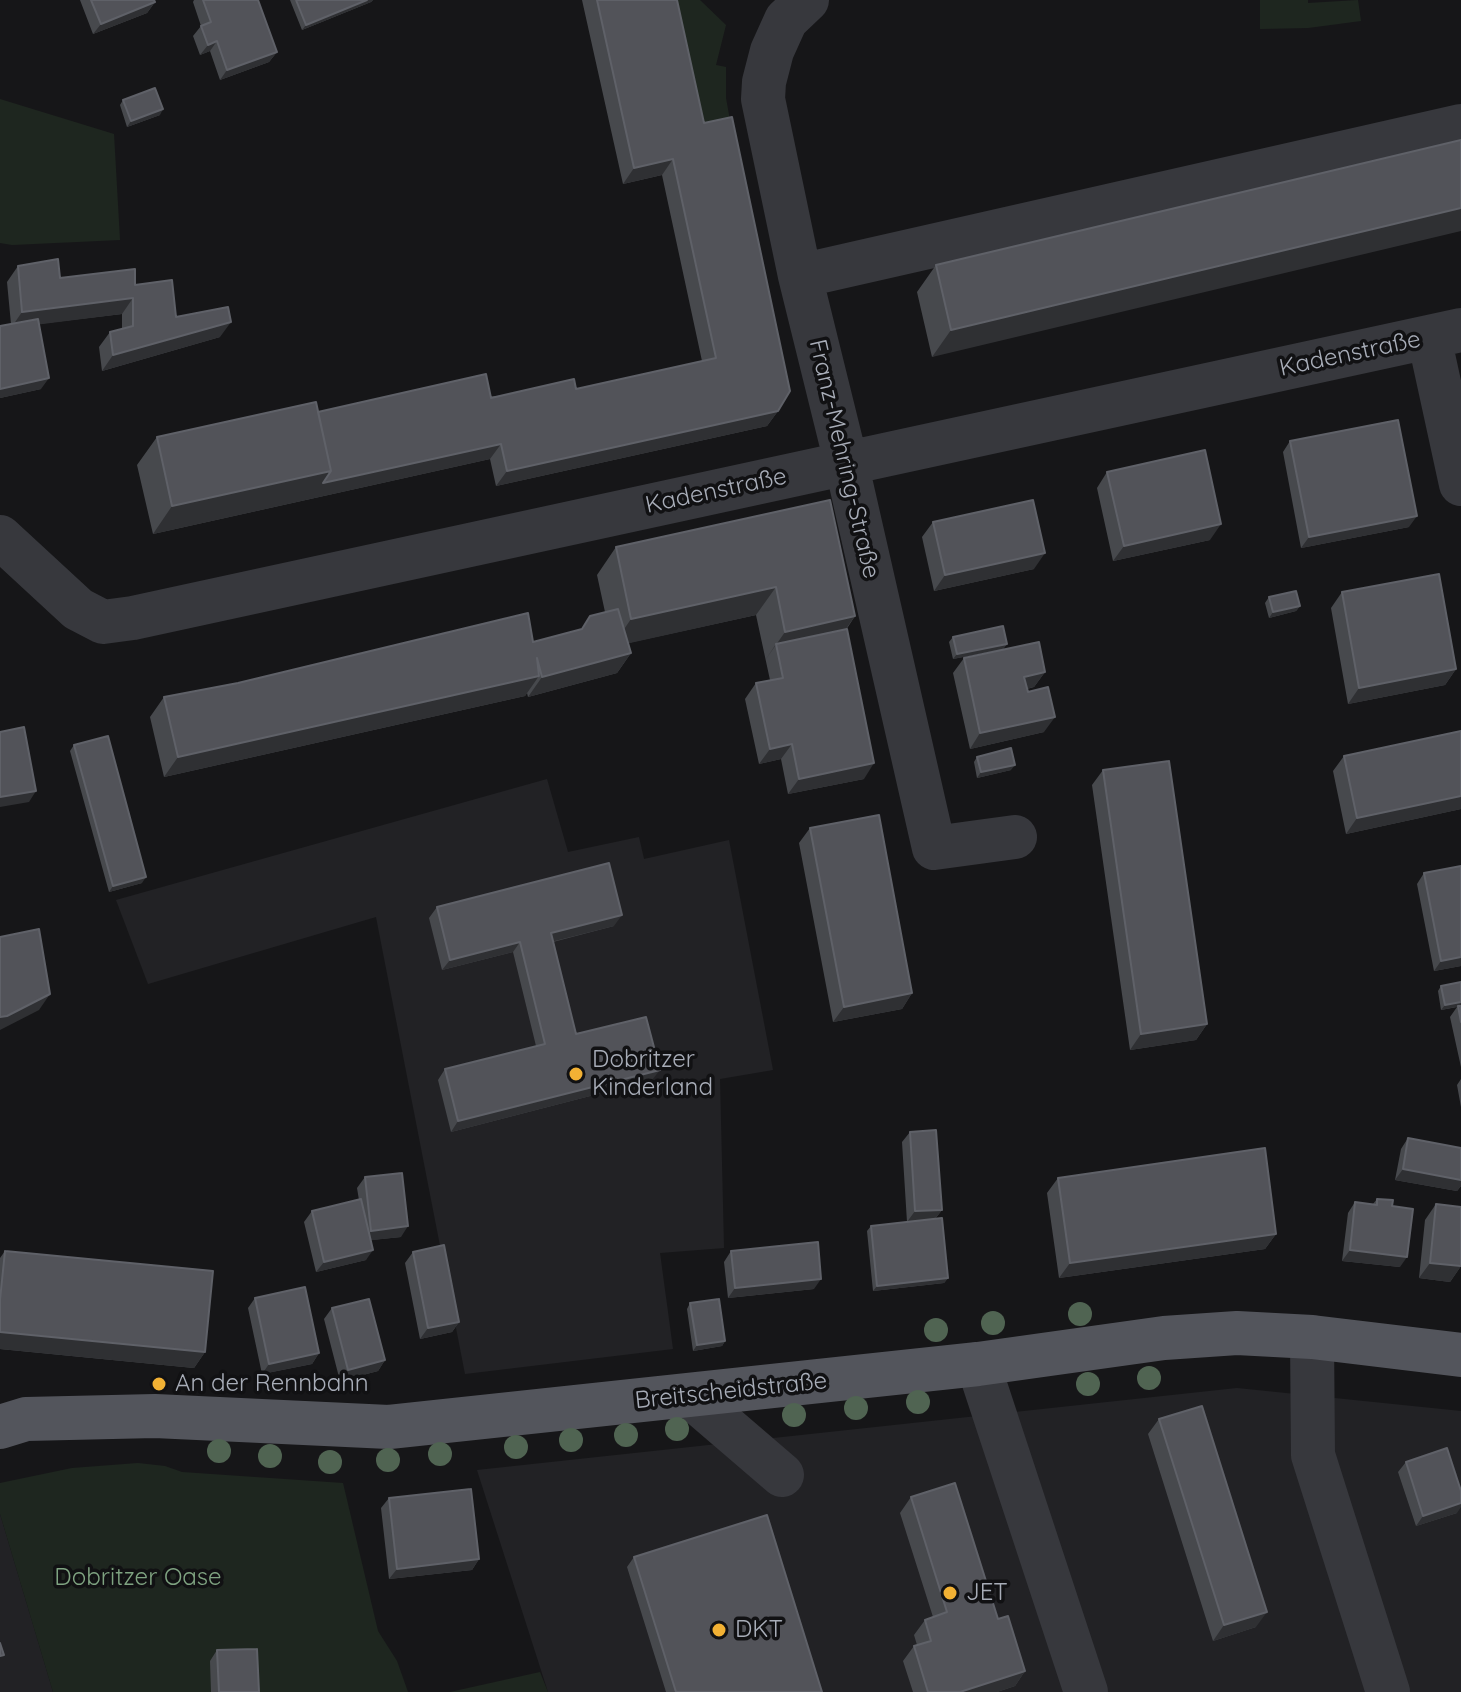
<!DOCTYPE html>
<meta charset="utf-8">
<style>
body{margin:0}
canvas{display:block;background:#161618}
</style>
<canvas width="1461" height="1692"></canvas>
<script>
const c = document.querySelector('canvas').getContext('2d');
c.lineJoin = 'round';
function paint(path, color) { c.fillStyle = color; c.fill(path, 'evenodd'); }
const poly = rows => new Path2D(rows.map(r => 'M' + r).join(''));
function strokePath(path, color, width, dash) { c.strokeStyle = color; c.lineWidth = width; c.lineCap = dash ? 'butt' : 'round'; c.setLineDash(dash || []); c.stroke(path); }
function label(font, color, halo, rows, align = 'center') {
  c.font = font + ' Quicksand,sans-serif'; c.lineWidth = 7; c.setLineDash([]); c.textBaseline = 'middle'; c.strokeStyle = halo; c.fillStyle = color; for (const [text, x, y, turn = 0] of rows) {
    c.save(); c.translate(x, y); c.rotate((+turn || 0) * Math.PI / 180); c.textAlign = isNaN(turn) ? turn : align; if (halo) c.strokeText(text, 0, 0); c.fillText(text, 0, 0); c.restore();
  }
}
paint(poly([
 [547,779,568,852,639,837,644,859,729,840,773,1070,720,1079,724,1248,660,1253,673,1349,465,1374,376,917,148,984,116,900],
 [1237,1388,1461,1411,1461,1692,548,1692,477,1470],
 [0,1514,53,1692,0,1692]
]), '#222225');
paint(poly([
 [664,0,700,0,726,25,716,65,726,67,726,98,731,126,695,137],
 [1260,0,1308,0,1308,3,1358,0,1361,21,1308,28,1260,29],
 [0,99,114,134,120,240,12,245,0,243],
 [138,1463,165,1466,182,1472,343,1483,378,1631,397,1661,408,1692,53,1692,0,1514,0,1483,72,1468],
 [540,1672,548,1692,450,1692]
]), '#1e261f');
strokePath(poly([
 [807,0,786,20,772,51,764,82,763,99,800,276,846,462,934,848,1015,837],
 [800,276,1461,126],
 [1429,337,1461,484],
 [0,537,78,609,103,622,133,618,1461,330],
 [1312,1337,1313,1455,1388,1692],
 [978,1364,1086,1692],
 [690,1396,782,1475]
]), '#37383d', 44);
strokePath(poly([
 [0,1427,26,1419,155,1416,389,1427,978,1364,1164,1338,1237,1333,1312,1337,1461,1355]
]), '#53555c', 44);
c.fillStyle = '#506452';
for (const [x, y] of [
 [1080,1314],
 [993,1323],
 [936,1330],
 [1149,1378],
 [1088,1384],
 [918,1402],
 [856,1408],
 [794,1415],
 [677,1429],
 [626,1435],
 [571,1440],
 [516,1447],
 [219,1451],
 [440,1454],
 [270,1456],
 [388,1460],
 [330,1462]
]) { c.beginPath(); c.arc(x, y, 12, 0, 2 * Math.PI); c.fill(); }
paint(poly([
 [80,0,154,0,155,2,147,13,93,34],
 [194,0,258,0,277,52,269,62,220,80,210,51,200,55,193,36,201,26,193,2],
 [290,0,373,0,371,2,302,30],
 [582,0,677,0,704,123,778,411,767,426,496,486,490,459,153,534,137,465,157,437,318,412,576,389,702,361,662,175,623,184],
 [123,100,160,115,127,127,120,105],
 [1461,140,932,357,917,292,936,265],
 [18,266,60,278,135,285,176,317,220,337,102,371,99,347,110,332,122,329,122,314,38,324,41,389,0,398,0,326,11,324,7,282],
 [1290,441,1409,527,1301,548,1283,452],
 [1107,472,1210,540,1113,561,1097,488],
 [830,500,855,616,846,630,864,779,788,794,781,759,759,764,745,699,756,683,770,680,756,615,628,643,631,653,617,673,528,697,527,693,525,696,164,777,150,717,164,697,533,642,581,630,590,616,605,612,597,575,616,547],
 [933,522,1034,569,934,591,922,537],
 [1342,592,1456,669,1445,685,1348,704,1331,608],
 [1269,597,1300,606,1296,611,1269,618,1265,603],
 [953,637,1007,644,1003,649,953,659,949,642],
 [964,658,1045,672,1034,687,1027,689,1044,732,970,749,953,673],
 [1461,731,1461,809,1346,834,1333,771,1344,756],
 [74,745,142,883,109,892,70,751],
 [977,757,1011,770,977,778,974,762],
 [1103,770,1207,1024,1196,1040,1130,1050,1092,785],
 [810,828,912,993,902,1009,833,1022,799,843],
 [1424,873,1461,966,1434,971,1417,884],
 [437,907,614,926,553,942,576,1034,652,1080,451,1132,438,1080,445,1069,536,1046,513,952,442,970,429,918],
 [1461,982,1461,1067,1450,1017,1457,1007,1441,1010,1438,991,1441,986],
 [1461,1079,1461,1107,1457,1085],
 [910,1132,942,1210,935,1219,948,1278,944,1283,873,1291,867,1231,871,1226,907,1222,902,1142],
 [1408,1138,1461,1148,1461,1186,1457,1191,1395,1180,1401,1149],
 [365,1177,401,1237,371,1240,366,1260,316,1272,304,1222,312,1211,359,1200,357,1188],
 [1058,1178,1276,1234,1265,1249,1059,1278,1047,1193],
 [1377,1199,1392,1206,1400,1267,1342,1261,1348,1213,1355,1202,1373,1204],
 [1436,1204,1461,1266,1450,1282,1419,1278,1425,1220],
 [5,1251,205,1352,194,1368,0,1349,0,1258],
 [731,1251,814,1289,728,1298,724,1262],
 [413,1252,459,1322,452,1332,420,1339,405,1263],
 [255,1298,319,1353,312,1364,262,1374,248,1308],
 [690,1303,725,1341,722,1346,693,1351,687,1309],
 [332,1308,385,1360,378,1371,340,1381,324,1319],
 [1159,1419,1256,1627,1213,1641,1148,1434],
 [1406,1462,1457,1513,1416,1526,1398,1472],
 [911,1497,998,1619,1025,1671,1015,1686,997,1692,913,1692,903,1661,914,1646,917,1645,914,1635,925,1620,933,1617,900,1513],
 [389,1498,479,1559,472,1570,389,1579,381,1508],
 [634,1557,822,1692,666,1692,627,1567],
 [217,1650,259,1692,211,1692,210,1661]
]), '#47494d');
paint(poly([
 [367,0,373,0,371,2,302,30,306,25],
 [155,2,147,13,93,34,101,24],
 [217,41,210,51,200,55,208,45],
 [277,52,269,62,220,80,227,70],
 [163,109,160,115,127,127,131,121],
 [673,159,662,175,623,184,634,168],
 [1461,208,1461,231,932,357,951,330],
 [133,298,122,314,11,328,22,312],
 [231,322,220,337,102,371,113,355],
 [49,378,41,389,0,398,0,389],
 [778,411,767,426,496,486,507,471],
 [501,444,490,459,153,534,172,506,331,471],
 [1417,516,1409,527,1301,548,1309,537],
 [1221,524,1210,540,1113,561,1124,546],
 [1045,553,1034,569,934,591,945,575],
 [776,587,756,615,612,647,631,619],
 [1300,606,1296,611,1269,618,1273,612],
 [855,616,836,643,776,644,766,659,785,632],
 [1007,644,1003,649,953,659,957,654],
 [631,653,617,673,528,697,542,677],
 [1456,669,1445,685,1348,704,1359,688],
 [1045,672,1034,687,1013,692,1024,677],
 [539,676,525,696,164,777,178,757],
 [1055,717,1044,732,970,749,980,733],
 [792,744,781,759,759,764,770,749],
 [874,763,864,779,788,794,799,779],
 [1015,765,1011,770,977,778,981,772],
 [36,791,29,802,0,807,0,797],
 [1461,796,1461,809,1346,834,1357,818],
 [146,877,142,883,109,892,113,886],
 [622,915,614,926,543,944,551,933],
 [520,942,513,952,442,970,450,960],
 [1461,957,1461,966,1434,971,1441,961],
 [912,993,902,1009,833,1022,844,1007],
 [50,994,39,1010,0,1030,0,1017],
 [1461,1002,1461,1006,1441,1010,1445,1005],
 [1207,1024,1196,1040,1130,1050,1141,1034],
 [660,1070,652,1080,451,1132,458,1121],
 [1403,1169,1461,1180,1461,1186,1457,1191,1395,1180],
 [942,1210,934,1220,907,1222,915,1211],
 [408,1226,401,1237,364,1241,371,1231],
 [1276,1234,1265,1249,1059,1278,1070,1263],
 [373,1250,366,1260,316,1272,324,1262],
 [1350,1250,1407,1257,1400,1267,1342,1261],
 [1430,1263,1461,1266,1450,1282,1419,1278],
 [948,1278,944,1283,873,1291,877,1286],
 [821,1279,814,1289,728,1298,735,1288],
 [459,1322,452,1332,420,1339,428,1328],
 [0,1332,205,1352,194,1368,0,1349],
 [725,1341,722,1346,693,1351,697,1345],
 [319,1353,312,1364,262,1374,269,1364],
 [385,1360,378,1371,340,1381,348,1370],
 [1461,1503,1461,1507,1457,1513,1416,1526,1423,1516],
 [479,1559,472,1570,389,1579,397,1569],
 [1267,1612,1256,1627,1213,1641,1224,1625],
 [1025,1671,1015,1686,997,1692,960,1692]
]), '#2f3033');
const building = poly([
 [91,0,154,0,155,2,101,24,91,0],
 [203,0,258,0,277,52,227,70,217,41,208,45,201,26,211,22,203,0],
 [296,0,367,0,306,25,296,0],
 [597,0,677,0,704,123,732,117,790,391,778,411,507,471,501,444,323,483,331,471,318,412,486,374,491,398,574,379,576,389,716,358,673,159,634,168,597,0],
 [155,88,163,109,131,121,123,100,155,88],
 [1461,140,1461,208,951,330,936,265,1461,140],
 [58,259,60,278,135,269,135,285,172,280,176,317,228,307,231,322,113,355,110,332,133,326,133,298,22,312,18,266,58,259],
 [38,319,49,378,0,389,0,326,38,319],
 [316,402,331,471,172,506,157,437,316,402],
 [1398,420,1417,516,1309,537,1290,441,1398,420],
 [1205,450,1221,524,1124,546,1107,472,1205,450],
 [830,500,855,616,785,632,776,587,631,619,616,547,830,500],
 [1033,500,1045,553,945,575,933,522,1033,500],
 [1439,574,1456,669,1359,688,1342,592,1439,574],
 [1296,591,1300,606,1273,612,1269,597,1296,591],
 [618,609,631,653,542,677,537,658,539,676,178,757,164,697,238,683,528,613,533,642,582,629,590,616,618,609],
 [1003,626,1007,644,957,654,953,637,1003,626],
 [847,629,874,763,799,779,792,744,770,749,756,683,783,678,776,644,847,629],
 [1039,642,1045,672,1024,677,1028,692,1048,687,1055,717,980,733,964,658,1039,642],
 [24,727,36,791,0,797,0,732,24,727],
 [1461,731,1461,796,1357,818,1344,756,1461,731],
 [108,736,146,877,113,886,74,745,108,736],
 [1011,748,1015,765,981,772,977,757,1011,748],
 [1169,761,1207,1024,1141,1034,1103,770,1169,761],
 [879,815,912,993,844,1007,810,828,879,815],
 [609,863,622,915,551,933,576,1034,646,1017,660,1070,458,1121,445,1069,545,1044,520,942,450,960,437,907,609,863],
 [1461,866,1461,957,1441,961,1424,873,1461,866],
 [39,929,50,994,7,1016,0,1017,0,937,39,929],
 [1461,982,1461,1002,1445,1005,1441,986,1461,982],
 [1458,1006,1461,1006,1461,1022,1458,1006],
 [936,1130,942,1210,915,1211,910,1132,936,1130],
 [1408,1138,1461,1148,1461,1180,1403,1169,1408,1138],
 [1265,1148,1276,1234,1070,1263,1058,1178,1265,1148],
 [402,1173,408,1226,371,1231,365,1177,402,1173],
 [361,1199,373,1250,324,1262,312,1211,361,1199],
 [1377,1199,1393,1200,1392,1206,1413,1209,1407,1257,1350,1250,1355,1202,1377,1205,1377,1199],
 [1436,1204,1461,1207,1461,1266,1430,1263,1436,1204],
 [942,1218,948,1278,877,1286,871,1226,942,1218],
 [818,1242,821,1279,735,1288,731,1251,818,1242],
 [444,1245,459,1322,428,1328,413,1252,444,1245],
 [5,1251,213,1271,205,1352,0,1332,0,1300,5,1251],
 [305,1287,319,1353,269,1364,255,1298,305,1287],
 [369,1299,385,1360,348,1370,332,1308,369,1299],
 [719,1299,725,1341,697,1345,690,1303,719,1299],
 [1202,1406,1267,1612,1224,1625,1159,1419,1202,1406],
 [1447,1448,1461,1491,1461,1503,1423,1516,1406,1462,1447,1448],
 [955,1483,998,1619,1008,1616,1025,1671,960,1692,928,1692,914,1646,931,1641,925,1620,947,1612,911,1497,955,1483],
 [471,1489,479,1559,397,1569,389,1498,471,1489],
 [767,1515,822,1692,676,1692,634,1557,767,1515],
 [0,1643,4,1655,0,1656,0,1643],
 [257,1649,259,1692,219,1692,217,1650,257,1649]
]);
paint(building, '#525359');
strokePath(building, '#5f6168', 2);
for (const [x, y, r, color] of [
 [576,1074,8,"#f2b134"],
 [159,1384,8,"#f2b134"],
 [950,1593,8,"#f2b134"],
 [719,1630,8,"#f2b134"]
]) { const dot = new Path2D(); dot.arc(x, y, r, 0, 2 * Math.PI); c.fillStyle = color; c.fill(dot); strokePath(dot, '#111113', 3); }
label('24px', '#a8adb8', '#111113', [
 ["Kadenstraße",1350,354,-12],
 ["Franz-Mehring-Straße",844,459,77],
 ["Kadenstraße",716,491,-12],
 ["Breitscheidstraße",731,1391,-6]
]);
label('24px', '#a8adb8', '#111113', [
 ["Dobritzer",592,1060],
 ["Kinderland",592,1088],
 ["An der Rennbahn",175,1384],
 ["JET",966,1593],
 ["DKT",735,1630]
], 'left');
label('24px', '#7fa381', '#111113', [
 ["Dobritzer Oase",138,1578]
]);
</script>
